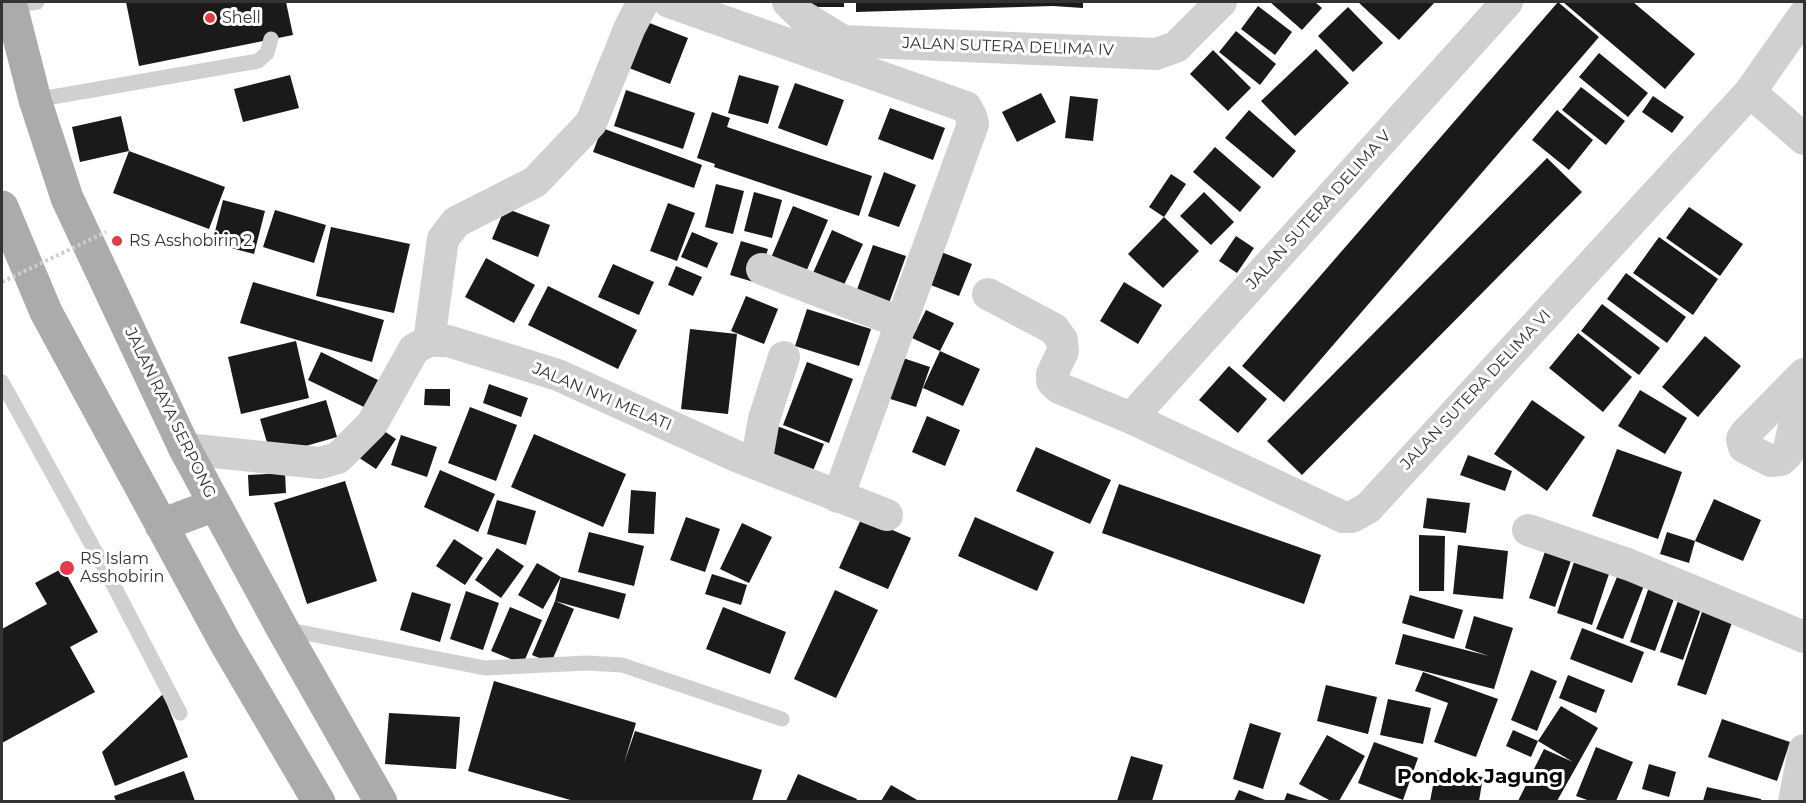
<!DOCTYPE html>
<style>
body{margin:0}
#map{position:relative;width:1806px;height:803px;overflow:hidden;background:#fff;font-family:Montserrat,sans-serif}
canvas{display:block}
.frame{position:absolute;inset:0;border:3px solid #333;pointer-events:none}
</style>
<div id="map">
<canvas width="1806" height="803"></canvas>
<div class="frame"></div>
</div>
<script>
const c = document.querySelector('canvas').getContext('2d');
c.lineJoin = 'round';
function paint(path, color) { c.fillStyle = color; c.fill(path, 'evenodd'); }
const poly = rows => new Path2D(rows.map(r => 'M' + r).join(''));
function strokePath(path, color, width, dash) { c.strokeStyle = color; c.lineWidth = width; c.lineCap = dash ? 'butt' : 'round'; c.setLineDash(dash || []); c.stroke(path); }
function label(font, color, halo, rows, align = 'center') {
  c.font = font + ' Montserrat,sans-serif'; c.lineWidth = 6; c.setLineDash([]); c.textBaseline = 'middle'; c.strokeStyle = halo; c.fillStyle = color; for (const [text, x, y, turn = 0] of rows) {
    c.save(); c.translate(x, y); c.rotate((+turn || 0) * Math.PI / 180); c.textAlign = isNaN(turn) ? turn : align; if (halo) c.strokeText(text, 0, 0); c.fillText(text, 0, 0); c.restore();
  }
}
paint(poly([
 [126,2,286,2,293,35,139,66],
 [807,2,844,2,844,7,807,7],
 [856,2,1083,2,1083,8,1053,6,856,12],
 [1270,2,1315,2,1322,8,1302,30],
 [1358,2,1435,2,1399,40],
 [1558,2,1599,37,1284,402,1242,366],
 [1563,2,1633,2,1695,54,1665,89],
 [1258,6,1292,32,1275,55,1241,29],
 [1348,7,1383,43,1353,72,1318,36],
 [647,22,688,38,670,84,629,68],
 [1236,31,1276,64,1260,85,1219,52],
 [1316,49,1349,83,1295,136,1261,101],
 [1213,50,1251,88,1228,111,1190,74],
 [1599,53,1648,93,1628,117,1579,77],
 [290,75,299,108,243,122,234,89],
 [739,75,779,86,768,124,728,113],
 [795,83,844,100,827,146,778,128],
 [1581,87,1625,121,1606,145,1562,110],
 [626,90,695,113,683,149,614,126],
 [1041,93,1056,122,1017,142,1002,112],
 [1070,96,1098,99,1093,141,1065,138],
 [1653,96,1684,117,1672,133,1642,112],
 [890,108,945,128,933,160,878,139],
 [1249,110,1296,151,1273,178,1225,138],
 [1557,110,1593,140,1569,170,1532,140],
 [712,112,730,118,727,127,872,176,859,216,714,167,715,164,697,158],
 [121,116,129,151,80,162,72,127],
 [602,128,702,165,694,188,593,152],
 [1215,147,1261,187,1240,212,1193,172],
 [129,151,225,187,209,229,113,193],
 [1547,158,1582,192,1302,475,1267,441],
 [884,172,916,185,899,227,868,216],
 [1171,174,1186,184,1164,217,1149,207],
 [716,184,744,191,733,234,705,227],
 [754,192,782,200,772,238,744,231],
 [1204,192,1234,222,1211,245,1180,216],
 [223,200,265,211,254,254,212,243],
 [668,203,695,213,677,261,650,251],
 [793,206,828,220,803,279,768,265],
 [1689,207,1743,244,1720,276,1666,238],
 [505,208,550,225,538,257,492,239],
 [275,210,326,225,314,263,263,247],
 [1164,217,1199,251,1163,288,1128,254],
 [331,227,410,244,394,313,316,296],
 [832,230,863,244,843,287,813,273],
 [692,232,718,243,707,268,681,257],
 [1236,236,1254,248,1237,273,1219,261],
 [1659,237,1718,279,1693,315,1633,273],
 [741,241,768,249,757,283,730,275],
 [873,245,906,256,888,306,855,295],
 [936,250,972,264,959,296,923,282],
 [486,258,535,285,514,323,465,297],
 [613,264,654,282,639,315,598,297],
 [676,266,702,277,693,296,668,285],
 [1626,273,1686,317,1667,343,1607,299],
 [253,282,384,320,372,362,240,323],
 [1124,282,1162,305,1138,344,1100,321],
 [548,286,637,330,618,369,528,325],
 [746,296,778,309,764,344,731,331],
 [1602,304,1660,348,1639,375,1581,331],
 [807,309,871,329,859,366,795,346],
 [926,310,954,323,940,351,980,369,963,406,923,388,940,351,912,338],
 [690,329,737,334,728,414,681,409],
 [1578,333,1632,377,1603,412,1549,368],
 [1705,336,1741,366,1698,417,1662,387],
 [296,341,309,398,241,414,228,357],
 [321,352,378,380,364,407,308,380],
 [897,356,930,367,916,407,884,397],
 [807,362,853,379,829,443,783,425],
 [1229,366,1267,399,1238,433,1199,400],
 [489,384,528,398,521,417,483,403],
 [425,389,450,389,450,406,424,405],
 [1640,390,1687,418,1665,454,1618,426],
 [326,400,337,437,271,456,260,419],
 [1532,400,1585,437,1547,491,1494,454],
 [470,407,517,425,496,481,448,463],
 [927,416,960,430,945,466,912,452],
 [375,425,396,439,376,469,355,455],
 [777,426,824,444,810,478,764,459],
 [534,434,626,474,603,527,511,487],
 [401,435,437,447,427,477,391,465],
 [1036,447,1111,480,1090,524,1016,491],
 [1617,449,1682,472,1658,539,1592,516],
 [1468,455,1512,471,1505,491,1460,475],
 [440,470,495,494,478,532,424,507],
 [285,473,286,493,249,496,248,475],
 [345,481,377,581,307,604,274,503],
 [1119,484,1321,555,1304,604,1102,533],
 [631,490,656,492,654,534,628,533],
 [1427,498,1470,503,1466,533,1423,528],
 [1714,499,1761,520,1743,561,1695,541],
 [497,500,536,511,526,545,487,534],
 [686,517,720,529,705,572,670,560],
 [862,517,911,538,888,589,839,568],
 [975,517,1054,552,1037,591,958,556],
 [742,523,772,537,749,583,720,569],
 [589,532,644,546,634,586,578,572],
 [1667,532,1695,541,1689,563,1660,554],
 [1419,535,1445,536,1444,591,1419,591],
 [454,539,483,558,465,585,436,566],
 [1548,543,1574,552,1555,607,1529,598],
 [1458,545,1508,551,1503,599,1453,594],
 [497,548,524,566,501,598,475,580],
 [1578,550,1613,562,1592,625,1557,613],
 [537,563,561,577,626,594,619,619,555,601,574,609,551,663,532,655,555,601,561,577,543,609,518,595],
 [1621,567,1647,578,1623,639,1596,629],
 [63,568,98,632,70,647,95,692,2,743,2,629,47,604,35,583],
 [712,574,747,585,741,605,705,594],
 [1649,587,1675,596,1655,651,1630,642],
 [835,590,878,610,836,698,794,679],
 [466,591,499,603,483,650,450,639],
 [412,592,451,604,440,642,400,630],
 [1410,595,1463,610,1454,639,1402,623],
 [1679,598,1702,606,1683,660,1660,652],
 [1704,606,1734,617,1706,695,1677,685],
 [510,607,542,620,523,664,491,651],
 [723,607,786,632,770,674,706,649],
 [1474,616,1513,628,1494,689,1395,664,1403,634,1489,656,1465,648],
 [1582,628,1644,652,1632,683,1570,659],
 [1531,670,1557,681,1537,731,1511,720],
 [1423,672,1498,699,1476,757,1434,742,1448,703,1415,691],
 [1568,675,1605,690,1596,713,1559,698],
 [494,681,636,723,624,763,635,731,762,770,752,801,574,801,468,771],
 [1326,685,1377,697,1368,734,1317,721],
 [163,694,188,757,115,786,102,752],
 [1388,699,1431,708,1423,744,1380,735],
 [1561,706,1598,728,1557,801,1518,801,1544,749,1573,762,1538,741],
 [389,713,460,717,456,769,385,764],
 [1722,719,1790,742,1777,781,1708,757],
 [1250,723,1281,733,1263,789,1233,779],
 [1513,730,1538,741,1531,757,1506,746],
 [1327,735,1365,756,1339,801,1331,801,1299,784],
 [1374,742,1418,758,1403,800,1358,783],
 [1596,747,1633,762,1616,801,1590,801,1576,796],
 [1131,756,1163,765,1152,801,1117,801],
 [1649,764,1676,772,1669,797,1642,789],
 [1436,770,1483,777,1479,801,1430,801],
 [184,771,195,801,116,801,114,796],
 [798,774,857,799,856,801,786,801],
 [891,785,919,801,881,801],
 [1707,787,1761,799,1761,801,1703,801],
 [1239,790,1268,801,1234,801],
 [1287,793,1312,801,1284,801]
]), '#1a1a1a');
strokePath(poly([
 [12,6,37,2],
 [35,100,258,61,267,53,271,39],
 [2,382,104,567,180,713],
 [284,629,485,668,587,663,622,665,782,719]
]), '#d0d0d0', 15);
strokePath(poly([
 [669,2,966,107,971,116,973,124,838,497],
 [788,2,802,16,843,41,1156,54,1176,47,1221,2],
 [1750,92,1804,139],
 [762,269,902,323],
 [988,294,1054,329,1062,340,1063,351,1052,374,1052,381,1059,388,1131,418,1343,517,1352,517,1368,508,1750,92,1804,15],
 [429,341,443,239,456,222,535,182,591,123,630,27,643,2],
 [1804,374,1746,433,1742,439,1744,447,1771,461,1781,460,1788,453,1804,381],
 [1131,418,1507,2],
 [185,449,320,463,338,458,372,424,414,349,429,341,448,341,558,375,736,456,887,515],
 [756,464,764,419,784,357],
 [1528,530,1630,565,1804,637],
 [1794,802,1804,750]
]), '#d0d0d0', 32);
strokePath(poly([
 [10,2,35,100,67,198,185,449,282,628,381,802],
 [2,207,46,312,225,642,319,802],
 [161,525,215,505]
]), '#ababab', 33);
strokePath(poly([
 [2,282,106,232]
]), '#cdcdcd', 4, [3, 3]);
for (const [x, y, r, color] of [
 [210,18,6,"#e63946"],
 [117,241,6,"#e63946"],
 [67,568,8,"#e63946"]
]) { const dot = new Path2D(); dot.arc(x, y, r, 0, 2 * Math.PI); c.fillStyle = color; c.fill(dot); strokePath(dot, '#fff', 2); }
label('16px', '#333', '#fff', [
 ["Shell",222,18],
 ["RS Asshobirin 2",129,241],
 ["RS Islam",80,559],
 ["Asshobirin",80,577]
], 'left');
label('16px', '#333', '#fff', [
 ["JALAN SUTERA DELIMA IV",1008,47,2],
 ["JALAN SUTERA DELIMA V",1319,210,-48],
 ["JALAN SUTERA DELIMA VI",1476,390,-47],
 ["JALAN NYI MELATI",602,397,23],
 ["JALAN RAYA SERPONG",170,413,64]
]);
label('bold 20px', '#000', '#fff', [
 ["Pondok Jagung",1480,777]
]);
</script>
